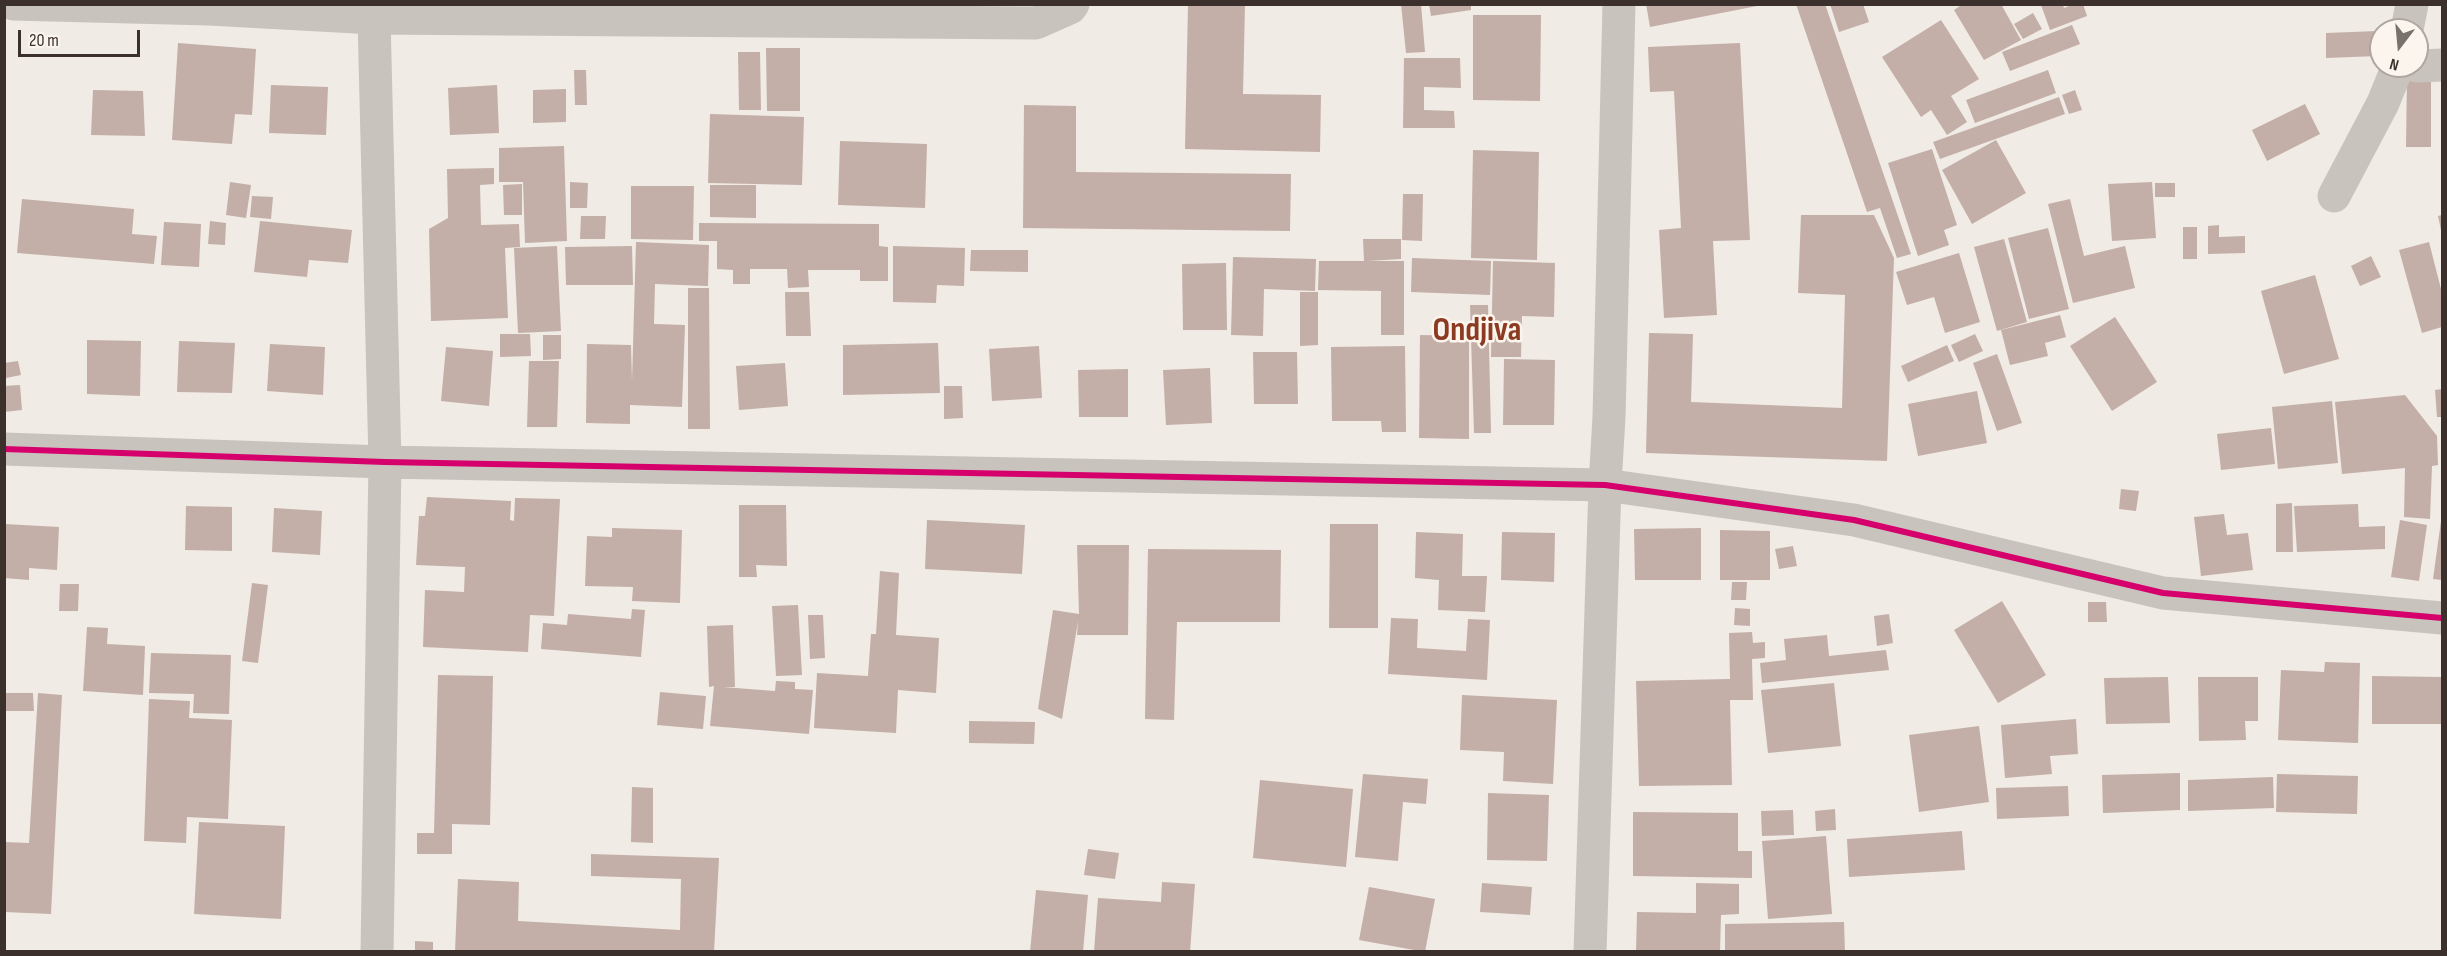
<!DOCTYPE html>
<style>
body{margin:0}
#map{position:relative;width:2447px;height:956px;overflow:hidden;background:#f0ebe5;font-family:"Sofia Sans Condensed",sans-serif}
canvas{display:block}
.frame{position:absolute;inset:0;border:6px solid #3b302b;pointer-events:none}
.north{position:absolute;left:2369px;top:18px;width:60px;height:60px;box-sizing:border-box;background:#fbf5ee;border:2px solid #aea6a0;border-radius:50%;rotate:196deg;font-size:16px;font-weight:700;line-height:24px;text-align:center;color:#3b302b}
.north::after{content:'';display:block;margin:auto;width:21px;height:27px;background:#7a716c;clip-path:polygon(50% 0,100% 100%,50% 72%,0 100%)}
.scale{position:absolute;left:18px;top:30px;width:122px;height:27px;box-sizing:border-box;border:3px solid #3b302b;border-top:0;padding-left:8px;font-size:18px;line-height:21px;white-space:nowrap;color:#3b302b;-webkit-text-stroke:4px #fbf5ee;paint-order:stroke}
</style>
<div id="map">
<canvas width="2447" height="956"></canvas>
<div class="frame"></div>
<div class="north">N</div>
<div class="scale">20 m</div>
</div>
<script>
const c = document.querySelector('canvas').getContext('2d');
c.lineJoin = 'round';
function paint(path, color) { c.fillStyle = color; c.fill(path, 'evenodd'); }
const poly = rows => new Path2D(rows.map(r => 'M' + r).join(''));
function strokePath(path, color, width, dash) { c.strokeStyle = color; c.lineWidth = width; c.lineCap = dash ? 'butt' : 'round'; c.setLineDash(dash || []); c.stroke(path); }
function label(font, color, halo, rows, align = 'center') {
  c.font = font + ' "Sofia Sans Condensed",sans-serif'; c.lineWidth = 5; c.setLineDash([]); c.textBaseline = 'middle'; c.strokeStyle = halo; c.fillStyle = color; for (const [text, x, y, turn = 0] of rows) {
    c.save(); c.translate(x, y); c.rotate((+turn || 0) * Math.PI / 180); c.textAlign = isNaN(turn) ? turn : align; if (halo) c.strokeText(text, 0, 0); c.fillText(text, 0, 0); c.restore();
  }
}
paint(poly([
 [1188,4,1245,4,1243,94,1321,95,1320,152,1185,149],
 [1401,4,1421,4,1425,52,1406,53],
 [1429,4,1471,4,1471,10,1431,16],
 [1646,4,1757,4,1757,6,1650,27],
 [1796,4,1825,4,1911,254,1897,258,1880,208,1867,212],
 [1830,4,1863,4,1869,22,1839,32],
 [1963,4,2001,4,2021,40,1984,60,1954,10],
 [2074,4,2083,4,2087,16,2050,30,2041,5,2063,5,2064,8],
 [2033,13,2042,29,2023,39,2014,24],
 [1473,15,1541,15,1540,101,1473,100],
 [1941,20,1979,79,1951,96,1967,122,1947,135,1931,110,1921,117,1882,57],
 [2072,25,2080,44,2010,71,2002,52],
 [2377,31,2378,56,2326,58,2326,33],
 [178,43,256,49,252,115,235,114,232,144,172,140],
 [1740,43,1750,240,1713,241,1717,315,1664,318,1659,230,1681,228,1674,91,1650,92,1648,47],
 [766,48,800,48,800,111,767,111],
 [738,52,760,52,761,110,739,110],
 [1404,58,1460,58,1461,88,1424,87,1424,110,1454,111,1455,128,1403,128],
 [574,70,586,70,587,105,575,105],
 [2048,70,2056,93,1975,123,1966,100],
 [2407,76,2431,76,2431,147,2406,147],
 [271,85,328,87,326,135,269,133],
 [497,85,499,133,450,135,448,88],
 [566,89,566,122,533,123,533,90],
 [93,90,143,91,145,136,91,135],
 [2075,90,2082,110,2069,114,2062,95],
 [2059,97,2065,114,1940,159,1933,142],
 [2305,104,2320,134,2267,161,2252,130],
 [1024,105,1076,106,1076,172,1291,174,1290,231,1023,228],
 [710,114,804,117,802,185,708,183],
 [1996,140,2026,193,1972,224,1942,170],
 [840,141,927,144,925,208,838,205],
 [564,146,567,241,525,243,523,182,499,182,499,148],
 [1932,149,1957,225,1944,230,1949,245,1918,256,1888,163],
 [1473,150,1539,152,1537,260,1471,258],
 [494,168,494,184,480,185,481,225,519,224,520,247,505,248,508,318,431,321,429,229,448,218,447,169],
 [230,182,251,185,246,218,226,215],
 [570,182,588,183,587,208,570,208],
 [2152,182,2156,238,2112,241,2108,184],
 [2155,183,2175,183,2175,197,2155,197],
 [522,184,522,215,504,215,503,185],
 [710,185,756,185,756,218,710,217],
 [631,186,694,186,693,240,631,239],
 [1403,194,1423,194,1422,241,1402,240],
 [252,196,273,197,271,219,250,217],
 [22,199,134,209,132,234,157,236,154,264,17,253],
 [2070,199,2084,256,2125,246,2135,288,2073,303,2048,204],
 [1801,215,1874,215,1894,258,1887,461,1646,453,1649,333,1693,334,1691,402,1842,408,1845,295,1798,293],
 [2442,215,2442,235,2438,216],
 [581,216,606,216,605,239,580,239],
 [210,221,226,223,225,245,208,244],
 [260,221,352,230,348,263,309,260,307,277,254,272],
 [164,222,201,224,199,267,161,265],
 [699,223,879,224,879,246,888,247,888,281,860,281,860,270,808,270,809,287,788,288,787,269,750,269,750,284,733,284,733,270,717,269,717,241,699,241],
 [2219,225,2219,237,2245,236,2245,253,2208,254,2208,226],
 [2183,227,2197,227,2197,259,2183,259],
 [2048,228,2069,309,2029,319,2008,238],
 [1363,239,1401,239,1401,259,1368,261,1404,261,1404,335,1381,335,1381,291,1318,290,1319,261,1364,261],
 [2004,239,2027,322,1997,331,1974,247],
 [636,242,709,245,708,286,655,284,654,324,685,325,682,407,630,405,630,424,586,423,587,344,631,345,632,381],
 [2429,242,2442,293,2442,327,2422,333,2399,250],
 [557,246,561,331,518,333,514,248],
 [632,246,633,285,566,285,565,247],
 [893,246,965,248,964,286,937,285,936,303,893,302],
 [971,250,1028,250,1028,272,970,271],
 [1959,253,1980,322,1945,333,1934,297,1907,305,1896,272],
 [2371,256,2381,277,2360,286,2351,266],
 [1233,257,1316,259,1315,291,1264,289,1263,336,1231,335],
 [1412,258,1491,261,1490,295,1411,292],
 [1493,261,1555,263,1554,317,1522,316,1521,357,1491,357],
 [1226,263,1227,330,1183,330,1182,264],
 [2315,275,2339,359,2284,374,2261,291],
 [688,288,709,288,710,429,688,429],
 [785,292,809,292,811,336,786,336],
 [1300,292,1318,292,1318,345,1300,346],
 [1470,305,1488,305,1491,433,1474,433],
 [2060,315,2066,337,2045,343,2048,356,2010,365,2001,330],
 [2115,317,2157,382,2112,411,2070,346],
 [500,334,530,334,531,356,500,357],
 [1975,334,1983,351,1959,362,1951,345],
 [543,335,561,335,561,359,543,360],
 [1420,335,1469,336,1469,439,1419,438],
 [87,340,141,341,140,396,87,394],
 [179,341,235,343,232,393,177,392],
 [938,343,940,393,843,395,843,345],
 [270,344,325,347,323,395,267,391],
 [1947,345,1954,361,1908,382,1901,366],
 [1039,346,1042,398,992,401,989,349],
 [1405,346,1406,432,1382,432,1381,421,1332,421,1331,347],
 [446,347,493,351,489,406,441,401],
 [1253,352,1297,352,1298,404,1254,404],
 [1997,354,2022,423,1997,431,1973,363],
 [1504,359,1555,360,1554,425,1503,425],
 [18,361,21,375,6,378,4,363],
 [529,361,559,361,557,427,527,427],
 [785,363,788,406,739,410,736,366],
 [1210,368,1212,423,1166,425,1163,370],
 [1128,369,1128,417,1079,417,1078,370],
 [20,385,22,410,4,412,4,386],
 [944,386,962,386,963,418,944,419],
 [2442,389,2442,417,2437,417,2435,390],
 [1977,391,1987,443,1918,456,1908,404],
 [2405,395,2437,436,2438,465,2432,466,2430,519,2404,517,2405,468,2342,474,2335,402],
 [2332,401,2338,463,2278,469,2272,407],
 [2271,428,2275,464,2221,470,2217,434],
 [2121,489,2139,491,2136,511,2119,509],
 [427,497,511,501,510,520,514,521,515,498,560,499,554,616,530,615,528,652,423,647,425,590,464,592,465,567,416,565,419,516,425,516],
 [2292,503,2293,552,2276,552,2276,504],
 [2358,504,2359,527,2385,526,2385,549,2297,552,2294,506],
 [739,505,786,505,787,566,756,565,757,577,739,577],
 [186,506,232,507,232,551,185,550],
 [274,508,322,511,320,555,272,552],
 [2224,514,2227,535,2248,533,2253,570,2201,576,2194,517],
 [927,520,1025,525,1022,574,925,569],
 [2400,520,2427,525,2419,581,2391,577],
 [2441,521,2442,521,2442,580,2433,579],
 [5,524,59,527,57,570,29,568,29,580,4,578],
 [1330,524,1378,524,1378,628,1329,628],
 [612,528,682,530,680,603,632,601,633,587,585,586,587,536,612,537],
 [1701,528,1701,580,1635,580,1634,529],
 [1720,530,1770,531,1770,580,1720,580],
 [1416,532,1463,534,1462,576,1487,576,1485,612,1438,610,1439,580,1415,578],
 [1502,532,1555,533,1554,582,1501,580],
 [1077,545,1129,545,1128,635,1077,635,1078,621,1062,719,1038,709,1053,610,1079,614],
 [1793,546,1797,566,1779,569,1775,549],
 [1148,549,1281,550,1280,622,1177,622,1174,720,1145,719],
 [880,571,899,573,896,635,939,638,936,693,898,690,896,733,814,728,817,673,868,676,871,634,876,634],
 [1732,582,1747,582,1746,600,1731,600],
 [252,583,268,585,258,663,242,661],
 [60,584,79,584,78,611,59,611],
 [2002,601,2046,675,1998,703,1954,630],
 [2088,602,2106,602,2107,622,2088,622],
 [798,605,802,675,776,676,772,606],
 [1735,608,1750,609,1750,626,1734,625],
 [632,609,645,610,641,657,541,649,543,623,567,625,568,614,631,619],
 [1889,614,1893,643,1877,646,1874,616],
 [808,615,823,615,825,658,810,659],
 [1391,618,1418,619,1417,648,1466,651,1468,619,1490,620,1487,680,1388,674],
 [733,625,735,687,723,687,775,691,776,681,795,682,795,689,813,690,809,734,710,726,714,686,709,687,707,626],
 [87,627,108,628,107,644,145,646,143,695,83,691],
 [1752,632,1753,643,1765,642,1765,658,1752,659,1753,700,1730,700,1732,785,1639,786,1636,681,1730,679,1729,633],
 [1827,635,1829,656,1886,650,1889,670,1762,683,1760,663,1786,660,1784,639],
 [151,653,231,655,229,714,193,713,194,694,149,693],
 [2325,662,2360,663,2358,743,2278,740,2281,670,2324,672],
 [438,675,493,676,490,825,452,824,452,854,417,854,417,833,434,833],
 [2372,676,2442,677,2442,724,2372,724],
 [2168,677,2170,723,2106,724,2104,678],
 [2198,677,2258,677,2258,721,2245,721,2246,740,2199,741],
 [1834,683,1841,746,1768,753,1761,690],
 [660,692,706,696,703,729,657,725],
 [4,693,33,693,34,711,4,711],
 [38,693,62,695,51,914,4,912,4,842,29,843],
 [1462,695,1557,700,1553,784,1503,781,1504,752,1460,750],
 [149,699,190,701,189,718,232,720,228,819,187,817,186,843,144,841],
 [2076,719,2078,754,2050,756,2052,774,2005,778,2001,725],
 [969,721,1035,722,1034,744,969,743],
 [1979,726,1989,802,1919,812,1909,735],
 [2180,773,2180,810,2103,813,2102,775],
 [1363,774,1428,779,1426,804,1403,802,1398,861,1355,857],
 [2277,774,2358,776,2357,814,2276,812],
 [2273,777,2274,808,2188,811,2188,780],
 [1260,780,1353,789,1346,867,1253,858],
 [2068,786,2069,816,1997,819,1996,788],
 [632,787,653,788,653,843,631,842],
 [1488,793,1549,795,1547,861,1487,860],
 [1835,809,1836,830,1816,831,1815,811],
 [1793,810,1794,835,1762,836,1761,811],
 [1633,812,1738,813,1738,851,1752,851,1752,878,1633,876],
 [199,822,285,826,281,919,194,914],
 [1962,831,1965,870,1849,877,1847,839],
 [1826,836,1832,914,1768,919,1762,841],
 [1088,849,1119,853,1115,879,1084,875],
 [591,854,719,858,714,952,455,952,458,879,519,882,518,921,680,930,681,879,591,876],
 [1162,882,1195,884,1190,952,1094,952,1098,898,1161,902],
 [1482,883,1532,887,1530,915,1480,912],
 [1696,883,1739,884,1739,914,1721,915,1720,952,1636,952,1637,912,1696,913],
 [1369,887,1435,899,1425,952,1359,940],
 [1036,890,1088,895,1083,952,1030,952],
 [1844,922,1845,952,1725,952,1725,924],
 [415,941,433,942,433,952,415,952]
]), '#c3afa7');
strokePath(poly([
 [13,4,209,9,374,18,1036,23,1070,8,1073,4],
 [374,18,385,462,377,952],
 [2407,30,2412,4],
 [2417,66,2442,65],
 [2334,196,2383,103,2398,66],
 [4,449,385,462,1605,485,1854,520,2163,593,2442,618]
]), '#c9c3be', 33);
strokePath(poly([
 [1590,952,1605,485,1609,417,1619,4]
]), '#c9c3be', 33);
strokePath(poly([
 [4,449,385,462,1605,485,1854,520,2163,593,2442,618]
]), '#d6006c', 6);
label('bold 34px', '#8c3b22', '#fbf5ee', [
 ["Ondjiva",1477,331]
]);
</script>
